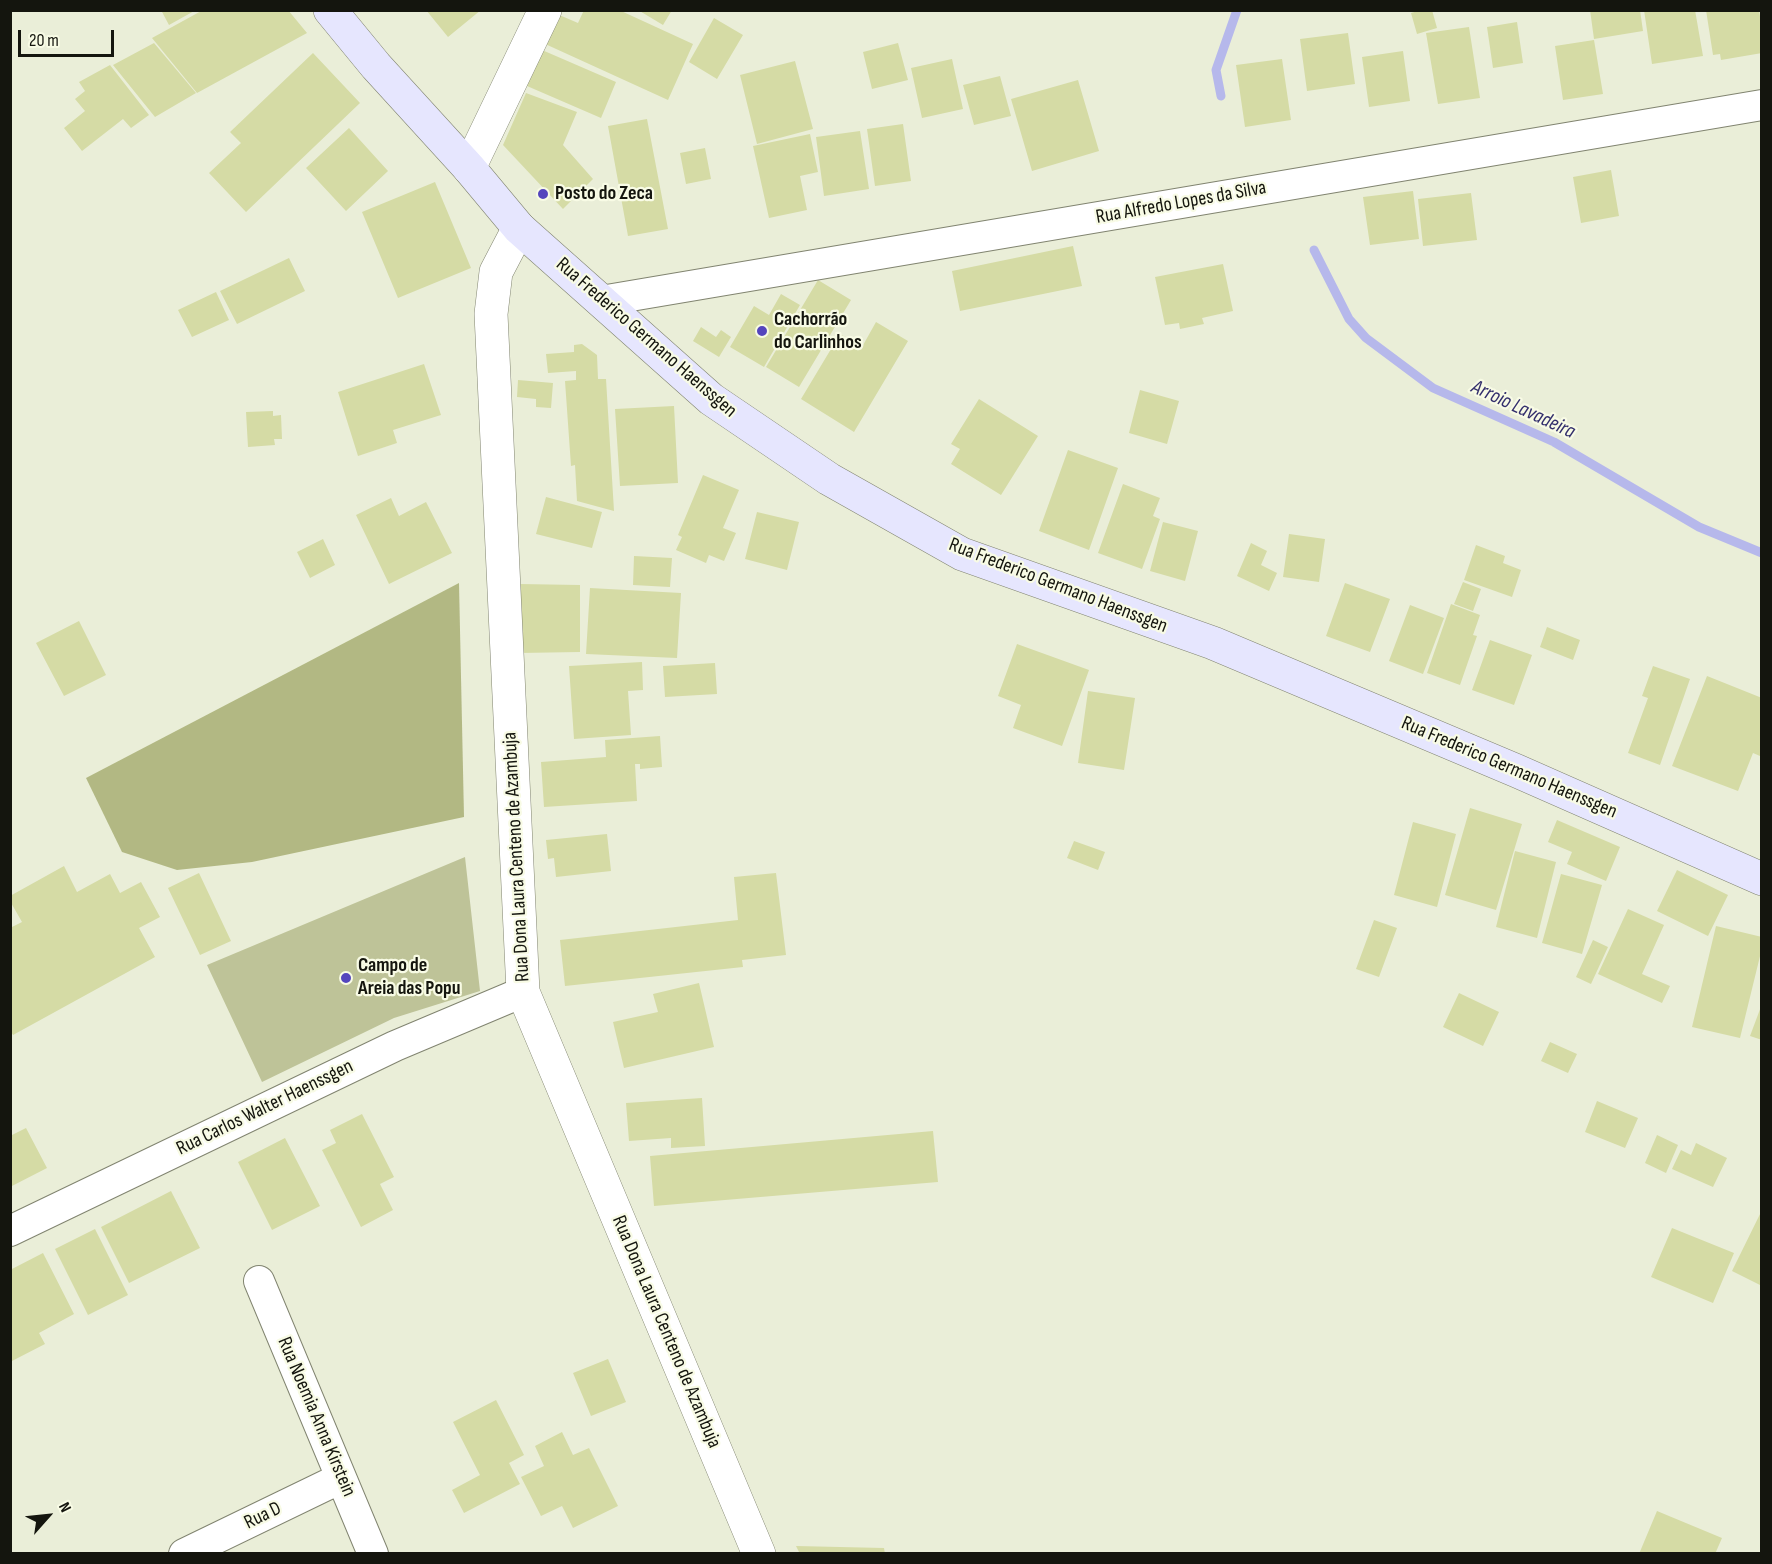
<!DOCTYPE html>
<meta charset="utf-8">
<style>
body{margin:0}
#map{position:relative;width:1772px;height:1564px;overflow:hidden;background:#eaeed8;font-family:"Sofia Sans Condensed",sans-serif}
canvas{display:block}
.frame{position:absolute;inset:0;border:12px solid #14150e;pointer-events:none}
.north{position:absolute;left:18px;top:1486px;width:60px;height:60px;-webkit-text-stroke:4px #f8fbe5;paint-order:stroke;rotate:63deg;font-size:16px;font-weight:700;line-height:24px;text-align:center;color:#14150e}
.north::after{content:'';display:block;margin:auto;width:21px;height:27px;background:#14150e;clip-path:polygon(50% 0,100% 100%,50% 72%,0 100%)}
.scale{position:absolute;left:18px;top:30px;width:96px;height:27px;box-sizing:border-box;border:3px solid #14150e;border-top:0;padding-left:8px;font-size:18px;line-height:21px;white-space:nowrap;color:#14150e;-webkit-text-stroke:4px #f8fbe5;paint-order:stroke}
</style>
<div id="map">
<canvas width="1772" height="1564"></canvas>
<div class="frame"></div>
<div class="north">N</div>
<div class="scale">20 m</div>
</div>
<script>
const c = document.querySelector('canvas').getContext('2d');
c.lineJoin = 'round';
function paint(path, color) { c.fillStyle = color; c.fill(path, 'evenodd'); }
const poly = rows => new Path2D(rows.map(r => 'M' + r).join(''));
function strokePath(path, color, width, dash) { c.strokeStyle = color; c.lineWidth = width; c.lineCap = dash ? 'butt' : 'round'; c.setLineDash(dash || []); c.stroke(path); }
function label(font, color, halo, rows, align = 'center') {
  c.font = font + ' "Sofia Sans Condensed",sans-serif'; c.lineWidth = 4.5; c.setLineDash([]); c.textBaseline = 'middle'; c.strokeStyle = halo; c.fillStyle = color; for (const [text, x, y, turn = 0] of rows) {
    c.save(); c.translate(x, y); c.rotate((+turn || 0) * Math.PI / 180); c.textAlign = isNaN(turn) ? turn : align; if (halo) c.strokeText(text, 0, 0); c.fillText(text, 0, 0); c.restore();
  }
}
paint(poly([
 [465,857,480,991,394,1018,262,1082,207,965]
]), '#bec398');
paint(poly([
 [459,583,464,817,252,862,177,870,122,852,86,778]
]), '#b2b883');
strokePath(poly([
 [1221,96,1216,70,1237,10],
 [1314,250,1349,319,1366,338,1433,388,1554,442,1699,527,1762,553]
]), '#b6b8eb', 9);
paint(poly([
 [161,10,196,10,169,25],
 [203,10,288,10,307,33,197,93,152,38],
 [426,10,481,10,448,37],
 [584,10,619,10,693,44,668,100,543,43,557,14,578,23],
 [638,10,672,10,663,25],
 [1421,10,1432,10,1437,28,1417,34,1411,13],
 [1590,10,1640,10,1643,31,1594,39],
 [1644,10,1695,10,1703,56,1652,64],
 [1706,10,1759,10,1762,28,1762,42,1760,42,1762,53,1721,60,1720,54,1713,55],
 [714,18,743,35,717,79,689,62],
 [1517,22,1523,63,1493,68,1487,27],
 [1469,27,1480,98,1438,104,1426,33],
 [1348,33,1355,84,1307,91,1300,39],
 [1594,40,1603,94,1563,100,1555,46],
 [154,43,196,93,155,117,113,65],
 [898,43,908,80,872,89,863,52],
 [542,50,616,82,601,118,527,86],
 [1403,51,1410,101,1369,107,1362,57],
 [313,53,360,103,246,212,209,173,241,143,230,132],
 [952,59,963,109,922,118,911,68],
 [1282,59,1291,120,1245,127,1236,65],
 [795,61,813,129,757,144,740,75],
 [110,65,149,115,131,128,123,119,82,151,64,128,85,111,75,99,85,91,79,82],
 [1000,76,1011,116,974,125,963,85],
 [1078,80,1099,151,1032,171,1011,99],
 [526,93,577,112,563,145,593,179,563,209,503,145],
 [647,119,668,229,628,236,608,126],
 [903,124,911,181,875,186,867,129],
 [349,128,388,171,346,211,306,168],
 [860,131,869,189,824,196,816,137],
 [810,134,818,172,800,176,807,210,769,218,753,146],
 [705,148,711,179,686,184,680,153],
 [1611,170,1619,216,1581,223,1573,177],
 [435,182,471,268,398,298,362,212],
 [1413,191,1419,239,1370,245,1363,197],
 [1471,193,1477,240,1423,246,1418,199],
 [1073,246,1082,286,960,311,952,271],
 [289,258,305,291,237,324,220,291],
 [1223,264,1233,311,1202,318,1204,324,1180,329,1179,323,1165,325,1155,277],
 [818,280,851,300,799,387,766,367],
 [216,292,229,320,192,337,178,310],
 [781,294,800,305,764,367,730,347,754,306,769,315],
 [876,322,908,341,854,432,801,399,840,334,862,347],
 [701,327,716,337,721,330,731,337,719,357,693,341],
 [582,344,597,355,598,379,606,379,614,511,577,501,575,465,571,466,565,381,576,380,576,371,548,373,546,354,574,352,574,345],
 [424,364,441,415,393,430,397,443,358,456,338,392],
 [518,380,553,383,551,408,536,407,536,399,517,397],
 [1140,390,1179,401,1167,444,1129,433],
 [979,399,1038,436,1001,495,951,464,960,449,951,444],
 [674,406,678,483,620,486,615,409],
 [273,411,273,416,281,415,282,439,274,439,275,445,248,447,246,412],
 [1068,450,1118,468,1089,550,1039,531],
 [703,475,739,490,723,528,736,533,724,561,709,555,706,563,676,550,682,537,678,535],
 [1123,484,1160,498,1153,516,1160,519,1142,569,1098,553],
 [546,497,602,512,592,548,536,534],
 [391,498,399,516,426,502,452,553,389,584,356,515],
 [757,512,799,522,787,570,745,559],
 [1163,522,1198,531,1185,581,1150,571],
 [1289,534,1325,539,1319,582,1283,577],
 [323,539,335,565,310,578,297,552],
 [1251,543,1267,551,1261,565,1277,573,1269,591,1237,576],
 [1476,545,1505,556,1503,563,1521,570,1512,597,1464,580],
 [634,556,672,558,670,587,633,585],
 [1463,582,1481,589,1473,611,1454,604],
 [1345,583,1390,599,1370,652,1326,636],
 [519,584,580,585,580,652,519,653],
 [590,588,681,593,677,658,586,654],
 [1451,604,1480,615,1473,635,1477,636,1460,685,1427,673],
 [1410,605,1444,618,1423,674,1389,661],
 [79,621,106,675,64,696,36,643],
 [1547,627,1580,640,1573,660,1540,647],
 [1490,640,1532,655,1514,705,1472,690],
 [1017,644,1089,670,1062,746,1013,728,1021,705,998,696],
 [642,662,643,690,628,691,631,735,574,739,569,666],
 [715,663,717,694,665,697,663,666],
 [1653,666,1690,679,1660,765,1628,753,1648,698,1642,696],
 [1707,676,1762,698,1762,753,1760,756,1753,753,1738,791,1672,766],
 [1088,691,1135,698,1124,770,1078,763],
 [660,736,662,767,640,769,640,764,635,764,637,801,544,807,541,762,606,757,605,740],
 [1470,808,1522,824,1496,910,1445,895],
 [1557,820,1620,847,1606,881,1567,864,1572,852,1548,842],
 [1413,822,1456,834,1437,907,1394,895],
 [607,834,611,871,556,877,554,858,548,859,546,840],
 [1074,841,1105,852,1098,870,1067,858],
 [1515,851,1556,862,1537,938,1496,927],
 [64,866,77,892,110,874,120,893,141,882,160,917,139,928,155,957,13,1035,10,1030,10,928,22,922,10,901,10,896],
 [1677,870,1728,895,1708,936,1657,911],
 [199,873,231,941,200,955,168,888],
 [776,873,786,955,742,960,743,967,565,986,560,940,738,920,734,877],
 [1561,874,1602,885,1582,954,1542,943],
 [1628,909,1664,925,1642,974,1670,986,1662,1003,1598,974],
 [1374,920,1397,928,1379,977,1356,969],
 [1716,926,1762,937,1762,948,1740,1038,1692,1027],
 [1593,940,1608,947,1591,984,1576,977],
 [699,983,714,1047,624,1068,613,1022,658,1012,653,994],
 [1459,993,1499,1012,1483,1046,1443,1027],
 [1762,1004,1762,1040,1750,1036],
 [1550,1042,1577,1054,1568,1073,1541,1061],
 [702,1098,705,1146,671,1148,671,1138,629,1141,626,1103],
 [1597,1101,1638,1118,1625,1148,1585,1132],
 [362,1114,394,1177,380,1184,393,1210,361,1227,322,1150,336,1143,330,1130],
 [26,1128,47,1168,10,1187,10,1136],
 [933,1131,938,1182,654,1206,650,1156],
 [1657,1135,1678,1145,1666,1173,1645,1163],
 [285,1138,320,1206,272,1230,238,1162],
 [1696,1143,1727,1158,1713,1187,1672,1169,1681,1150,1691,1155],
 [171,1191,200,1248,129,1283,101,1227],
 [1762,1210,1762,1286,1732,1271],
 [1672,1228,1734,1253,1713,1303,1651,1277],
 [95,1229,128,1295,88,1315,55,1249],
 [43,1253,74,1314,39,1333,45,1344,10,1362,10,1270],
 [608,1359,626,1402,591,1416,573,1373],
 [496,1400,524,1455,509,1463,520,1484,464,1513,452,1490,480,1475,453,1422],
 [562,1432,573,1455,589,1448,618,1506,573,1528,562,1506,541,1516,521,1477,544,1466,535,1446],
 [1657,1511,1722,1538,1715,1554,1639,1554],
 [796,1546,884,1548,885,1554,800,1554]
]), '#d5dba5');
const minor = poly([
 [601,301,1762,105],
 [10,1231,395,1046,523,992],
 [259,1281,373,1554],
 [184,1554,341,1478]
]);
const tertiary = poly([
 [469,168,545,10],
 [519,228,496,272,491,314,523,992,759,1554]
]);
const secondary = poly([
 [330,10,376,66,469,168,519,228,711,399,829,479,962,554,1213,643,1517,771,1762,879]
]);
strokePath(minor, '#818470', 32);
strokePath(tertiary, '#818470', 34);
strokePath(secondary, '#818470', 34);
strokePath(minor, '#fff', 30);
strokePath(tertiary, '#fff', 33);
strokePath(secondary, '#e6e6fe', 33);
for (const [x, y, r, color] of [
 [543,194,6,"#5445bd"],
 [762,331,6,"#5445bd"],
 [346,978,6,"#5445bd"]
]) { const dot = new Path2D(); dot.arc(x, y, r, 0, 2 * Math.PI); c.fillStyle = color; c.fill(dot); strokePath(dot, '#f8fbe5', 2); }
label('bold 20px', '#14150e', '#f8fbe5', [
 ["Posto do Zeca",555,194],
 ["Cachorrão",774,320],
 ["do Carlinhos",774,343],
 ["Campo de",358,966],
 ["Areia das Popu",358,989]
], 'left');
label('20px', '#14150e', '#f8fbe5', [
 ["Rua Alfredo Lopes da Silva",1181,203,-10],
 ["Rua Frederico Germano Haenssgen",646,338,41],
 ["Rua Frederico Germano Haenssgen",1058,586,21],
 ["Rua Frederico Germano Haenssgen",1509,768,23],
 ["Rua Dona Laura Centeno de Azambuja",517,857,-93],
 ["Rua Carlos Walter Haenssgen",265,1108,-26],
 ["Rua Dona Laura Centeno de Azambuja",666,1332,67],
 ["Rua Noemia Anna Kirstein",316,1417,67],
 ["Rua D",263,1516,-26]
]);
label('italic 21px', '#34306d', '#f8fbe5', [
 ["Arroio Lavadeira",1523,410,25]
]);
</script>
